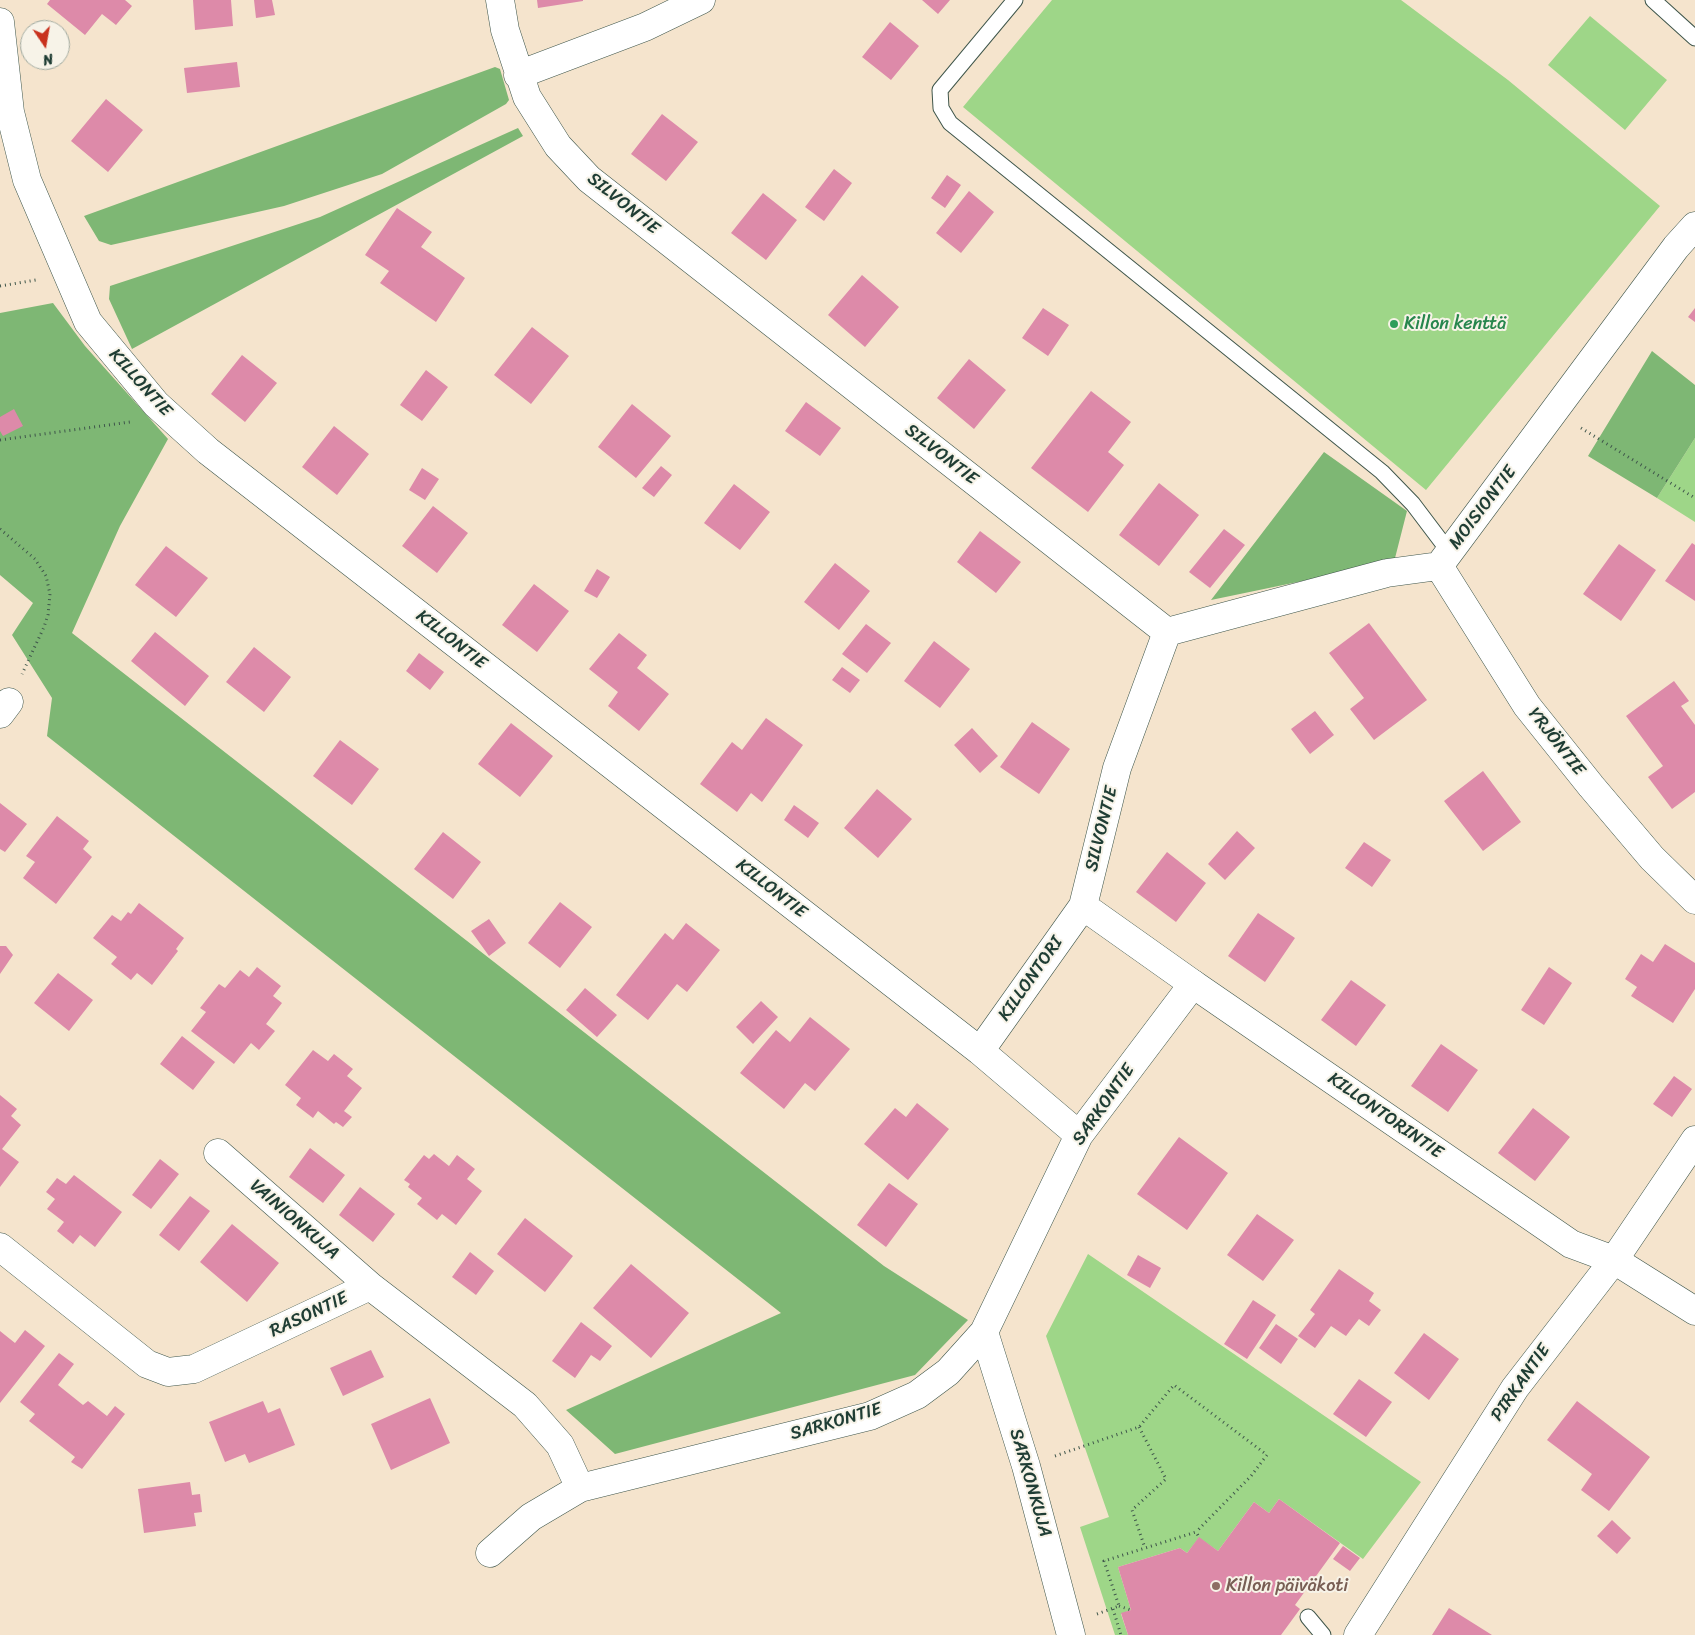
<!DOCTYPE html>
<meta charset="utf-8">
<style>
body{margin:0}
#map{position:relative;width:1695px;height:1635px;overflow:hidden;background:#f5e4cd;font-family:Sriracha,sans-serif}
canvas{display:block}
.north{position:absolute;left:20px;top:20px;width:50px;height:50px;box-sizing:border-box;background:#f7f3e8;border:1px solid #a1aaa0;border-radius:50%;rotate:168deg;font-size:14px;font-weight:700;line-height:20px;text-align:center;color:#1f3d34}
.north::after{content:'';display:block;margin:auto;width:18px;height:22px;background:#c8321e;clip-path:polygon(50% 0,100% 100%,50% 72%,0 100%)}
</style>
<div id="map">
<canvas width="1695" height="1635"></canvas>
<div class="north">N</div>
</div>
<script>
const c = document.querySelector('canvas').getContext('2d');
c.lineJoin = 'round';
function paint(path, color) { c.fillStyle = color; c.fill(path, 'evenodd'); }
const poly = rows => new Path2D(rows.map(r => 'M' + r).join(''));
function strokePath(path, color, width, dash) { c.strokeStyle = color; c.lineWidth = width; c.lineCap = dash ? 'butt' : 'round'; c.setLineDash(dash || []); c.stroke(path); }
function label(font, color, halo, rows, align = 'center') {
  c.font = font + ' Sriracha,sans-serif'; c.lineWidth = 4; c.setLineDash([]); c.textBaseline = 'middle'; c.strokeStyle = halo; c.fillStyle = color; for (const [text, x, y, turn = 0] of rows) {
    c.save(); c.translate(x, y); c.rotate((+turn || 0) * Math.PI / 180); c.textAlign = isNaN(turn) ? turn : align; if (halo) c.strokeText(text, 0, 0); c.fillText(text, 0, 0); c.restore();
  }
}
paint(poly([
 [1052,0,1401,0,1508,80,1660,206,1426,490,963,107],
 [1590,16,1667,80,1625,130,1548,65],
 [1695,438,1695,522,1657,498],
 [1088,1254,1421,1482,1363,1559,1279,1499,1269,1513,1254,1502,1218,1551,1199,1538,1187,1553,1180,1548,1118,1567,1131,1610,1121,1614,1128,1635,1115,1635,1080,1527,1109,1517,1046,1336]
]), '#9ed688');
paint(poly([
 [495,67,500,69,509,100,506,104,382,174,284,206,111,245,99,241,84,216],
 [518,128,523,136,132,349,109,299,110,286,320,217],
 [53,303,85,346,168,439,120,526,72,633,884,1266,968,1320,915,1375,615,1454,566,1410,781,1313,47,736,52,698,12,635,33,603,0,575,0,313],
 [1652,351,1695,385,1695,438,1657,498,1588,456],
 [1324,452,1407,511,1394,562,1211,600]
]), '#7eb774');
paint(poly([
 [50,0,125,0,132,6,116,25,102,14,85,35,47,4],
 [193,0,231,0,233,26,195,30],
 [254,0,272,0,275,15,256,18],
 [537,0,583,0,583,1,538,8],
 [922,0,950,0,938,14],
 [890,22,919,46,891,80,862,57],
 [237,62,240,87,187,93,184,68],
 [106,99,143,130,108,172,71,141],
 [662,114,698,142,666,181,631,154],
 [834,169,852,183,824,221,805,207],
 [947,175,961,185,945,208,931,198],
 [969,191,994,212,961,253,936,233],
 [763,193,797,220,766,260,731,233],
 [397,208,432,232,421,247,465,278,436,322,380,283,389,271,365,255],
 [862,275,899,307,865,347,828,315],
 [1043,308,1069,325,1048,356,1022,338],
 [1695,308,1695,322,1688,317],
 [532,327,569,356,531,404,494,375],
 [242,355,277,383,245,422,211,394],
 [969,359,1006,390,974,429,937,398],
 [426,370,448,387,422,421,400,405],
 [1091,391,1131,422,1108,452,1124,465,1088,512,1031,468],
 [806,402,841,428,820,456,785,431],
 [632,404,671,436,636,478,598,447],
 [14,409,23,426,3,436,0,431,0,417],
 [334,426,369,454,337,495,302,467],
 [661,466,672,475,654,497,642,488],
 [422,468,439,479,425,500,409,490],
 [1159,483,1199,515,1159,566,1119,535],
 [734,484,770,512,740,550,704,523],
 [433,506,468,533,437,573,402,546],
 [1224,529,1245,545,1210,588,1189,572],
 [980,531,1021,562,996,593,957,562],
 [1692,543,1695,545,1695,601,1665,581],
 [1619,544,1656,570,1621,621,1583,594],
 [166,546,208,578,176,617,135,585],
 [835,563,870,591,839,630,804,602],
 [597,569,610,577,597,598,584,591],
 [534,584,569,611,537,652,502,625],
 [1369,623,1427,700,1374,740,1350,709,1364,698,1329,653],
 [866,624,891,643,867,673,842,654],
 [155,632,209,676,185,706,131,661],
 [619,633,647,655,637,668,669,694,639,731,608,706,618,692,589,669],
 [934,641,970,669,940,708,904,681],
 [254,647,291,677,264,712,226,682],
 [419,653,444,672,430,690,406,671],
 [842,667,860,680,850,693,832,680],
 [1674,681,1689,701,1681,706,1695,725,1695,792,1672,809,1648,777,1663,766,1626,716],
 [1315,711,1334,735,1310,754,1291,729],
 [766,718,803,745,762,802,751,793,737,812,700,784,732,742,742,750],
 [1032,722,1070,749,1039,794,1000,767],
 [511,723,553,756,520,797,478,764],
 [972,728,998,756,980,773,954,745],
 [340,740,379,769,352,805,313,776],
 [1483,771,1521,822,1483,851,1444,801],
 [877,789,912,819,878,858,844,828],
 [0,803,27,824,5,852,0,849],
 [794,805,819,823,808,838,784,820],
 [57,816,89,841,83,849,92,857,56,904,23,878,35,862,26,856],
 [1237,831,1255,848,1225,880,1208,864],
 [443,832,481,862,453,899,414,869],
 [1364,842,1391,860,1372,887,1345,868],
 [1167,852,1206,883,1176,922,1136,892],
 [560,902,592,927,560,968,528,943],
 [139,903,184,938,176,949,178,951,152,985,137,973,131,980,111,964,117,957,93,938,112,915,121,921,128,912,131,914],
 [1258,913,1295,938,1265,982,1228,956],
 [489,919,506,943,489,956,471,931],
 [686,923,720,950,687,992,677,984,648,1020,616,995,665,933,673,940],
 [1665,944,1695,963,1695,989,1673,1023,1631,996,1637,987,1625,979,1641,954,1653,962],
 [0,946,6,946,13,955,0,974],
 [257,967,281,986,273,996,282,1003,266,1024,275,1031,259,1050,251,1043,234,1064,191,1031,206,1012,200,1008,219,984,225,988,240,970,249,977],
 [1549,967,1572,983,1544,1025,1521,1010],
 [58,973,93,1000,69,1031,34,1003],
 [1351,980,1386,1005,1356,1046,1321,1020],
 [585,988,617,1015,597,1037,566,1010],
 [761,1001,778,1017,753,1044,736,1027],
 [810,1017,850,1049,815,1091,805,1083,784,1109,740,1073,776,1030,790,1042],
 [182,1036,215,1062,193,1090,160,1064],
 [1441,1044,1478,1070,1448,1112,1411,1086],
 [313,1050,328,1061,334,1054,353,1069,347,1076,362,1088,344,1111,352,1117,343,1127,336,1122,334,1124,318,1111,313,1118,296,1105,301,1098,285,1085],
 [1674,1076,1692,1089,1672,1117,1653,1104],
 [0,1095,17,1109,11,1116,21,1125,2,1149,19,1162,0,1187],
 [917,1103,949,1129,908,1180,864,1144,895,1108,906,1117],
 [1533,1108,1570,1137,1535,1181,1498,1153],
 [1179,1137,1228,1173,1187,1230,1137,1194],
 [310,1148,345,1175,323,1203,289,1177],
 [434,1154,449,1166,457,1155,475,1169,467,1179,482,1191,456,1225,442,1214,437,1220,417,1204,422,1198,408,1187,410,1184,404,1180,424,1155,429,1159],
 [160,1159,179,1174,151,1209,132,1195],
 [74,1175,122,1212,95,1247,80,1235,73,1244,57,1231,64,1222,47,1209,55,1199,46,1192,57,1178,66,1184],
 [889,1183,918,1204,886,1247,857,1225],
 [360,1187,395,1214,373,1242,339,1215],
 [190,1196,210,1211,179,1251,159,1235],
 [1257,1214,1294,1240,1263,1281,1227,1255],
 [525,1218,573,1256,545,1292,497,1254],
 [232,1224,279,1263,247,1302,200,1262],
 [470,1252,494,1271,476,1295,452,1277],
 [1138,1255,1161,1268,1150,1288,1127,1275],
 [631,1264,689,1313,651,1358,593,1308],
 [1339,1269,1374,1293,1369,1301,1381,1310,1369,1326,1359,1319,1346,1336,1331,1326,1315,1348,1298,1336,1315,1314,1310,1310],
 [1253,1300,1276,1315,1247,1359,1224,1344],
 [581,1322,612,1346,600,1361,591,1355,575,1378,552,1361],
 [1276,1324,1298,1339,1281,1364,1259,1348],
 [25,1330,45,1346,0,1403,0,1331,15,1343],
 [1424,1333,1459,1359,1429,1400,1394,1373],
 [371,1350,384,1377,343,1396,330,1368],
 [59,1353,74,1364,58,1385,83,1405,88,1401,107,1416,115,1406,125,1414,82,1469,71,1462,75,1457,29,1421,35,1414,20,1402],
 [1359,1379,1392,1402,1366,1437,1333,1414],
 [430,1398,450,1443,391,1470,371,1424],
 [263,1401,268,1413,280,1408,295,1445,249,1463,245,1454,225,1462,209,1422],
 [1577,1401,1650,1457,1609,1511,1581,1490,1592,1474,1547,1440],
 [190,1482,192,1495,200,1494,202,1512,194,1513,196,1526,144,1533,138,1489],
 [1279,1499,1340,1543,1295,1605,1300,1609,1281,1635,1128,1635,1121,1613,1131,1610,1118,1567,1180,1548,1187,1553,1199,1537,1218,1551,1254,1502,1269,1513],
 [1612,1520,1631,1538,1617,1554,1597,1536],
 [1343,1546,1360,1558,1350,1571,1333,1559],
 [1449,1608,1492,1635,1432,1635]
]), '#dd8aa9');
const service = poly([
 [1015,0,940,90,941,108,950,123,1382,472,1413,504,1450,553],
 [1653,0,1695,38],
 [1308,1617,1323,1635]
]);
const minor = poly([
 [500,0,505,30,527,97,558,146,589,179,1167,632,1117,768,1083,906,980,1051],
 [0,22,10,112,27,180,88,322,156,404,208,451,980,1051,1079,1135],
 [518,75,645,27,701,0],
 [1439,566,1527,706,1591,786,1652,858,1695,900],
 [1167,632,1387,573,1439,566,1676,247,1695,226],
 [0,714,9,702],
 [218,1153,370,1286],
 [0,1247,147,1364,168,1372,194,1369,370,1286,525,1405,560,1445,580,1488],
 [984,1332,1026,1466,1071,1635],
 [490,1553,531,1517,580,1488,870,1416,917,1395,948,1372,984,1332,1079,1135,1193,984,1083,906],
 [1358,1635,1515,1388,1614,1260,1695,1140]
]);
const tertiary = poly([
 [1193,984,1571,1244,1614,1260,1695,1311]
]);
strokePath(service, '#3f564b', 17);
strokePath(minor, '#3f564b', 29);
strokePath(tertiary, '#3f564b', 29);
strokePath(poly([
 [0,286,36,280],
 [1581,428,1695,498],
 [0,440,130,422],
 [0,529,35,559,46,576,50,594,48,615,44,627,22,674],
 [1139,1427,1166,1479,1132,1510,1145,1548],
 [1055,1456,1139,1427,1174,1385,1267,1455,1251,1476,1196,1532],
 [1119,1606,1131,1610],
 [1113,1609,1121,1635],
 [1097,1614,1119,1606,1104,1561,1196,1532,1199,1537]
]), '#3f564b', 3, [1, 4]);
strokePath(service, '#fff', 15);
strokePath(minor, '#fff', 28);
strokePath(tertiary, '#fff', 28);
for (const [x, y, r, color] of [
 [1394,324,5,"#2e9e5b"],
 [1216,1586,5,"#8d6e63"]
]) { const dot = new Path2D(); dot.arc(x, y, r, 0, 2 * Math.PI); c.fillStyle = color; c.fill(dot); strokePath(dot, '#f7f3e8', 2); }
label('18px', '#1f3d34', '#f7f3e8', [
 ["SILVONTIE",623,204,39],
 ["KILLONTIE",140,383,48],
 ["SILVONTIE",941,455,38],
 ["MOISIONTIE",1483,508,-53],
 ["KILLONTIE",451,640,38],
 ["YRJÖNTIE",1556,742,52],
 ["SILVONTIE",1102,829,-76],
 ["KILLONTIE",771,889,38],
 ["KILLONTORI",1031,979,-55],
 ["SARKONTIE",1104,1105,-55],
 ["KILLONTORINTIE",1385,1116,35],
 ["VAINIONKUJA",294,1220,41],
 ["RASONTIE",309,1315,-25],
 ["PIRKANTIE",1521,1383,-55],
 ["SARKONTIE",836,1422,-16],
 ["SARKONKUJA",1030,1483,74]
]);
label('18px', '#27864d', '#f7f3e8', [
 ["Killon kenttä",1404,324]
], 'left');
label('18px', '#785e54', '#f7f3e8', [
 ["Killon päiväkoti",1226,1586]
], 'left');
</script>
